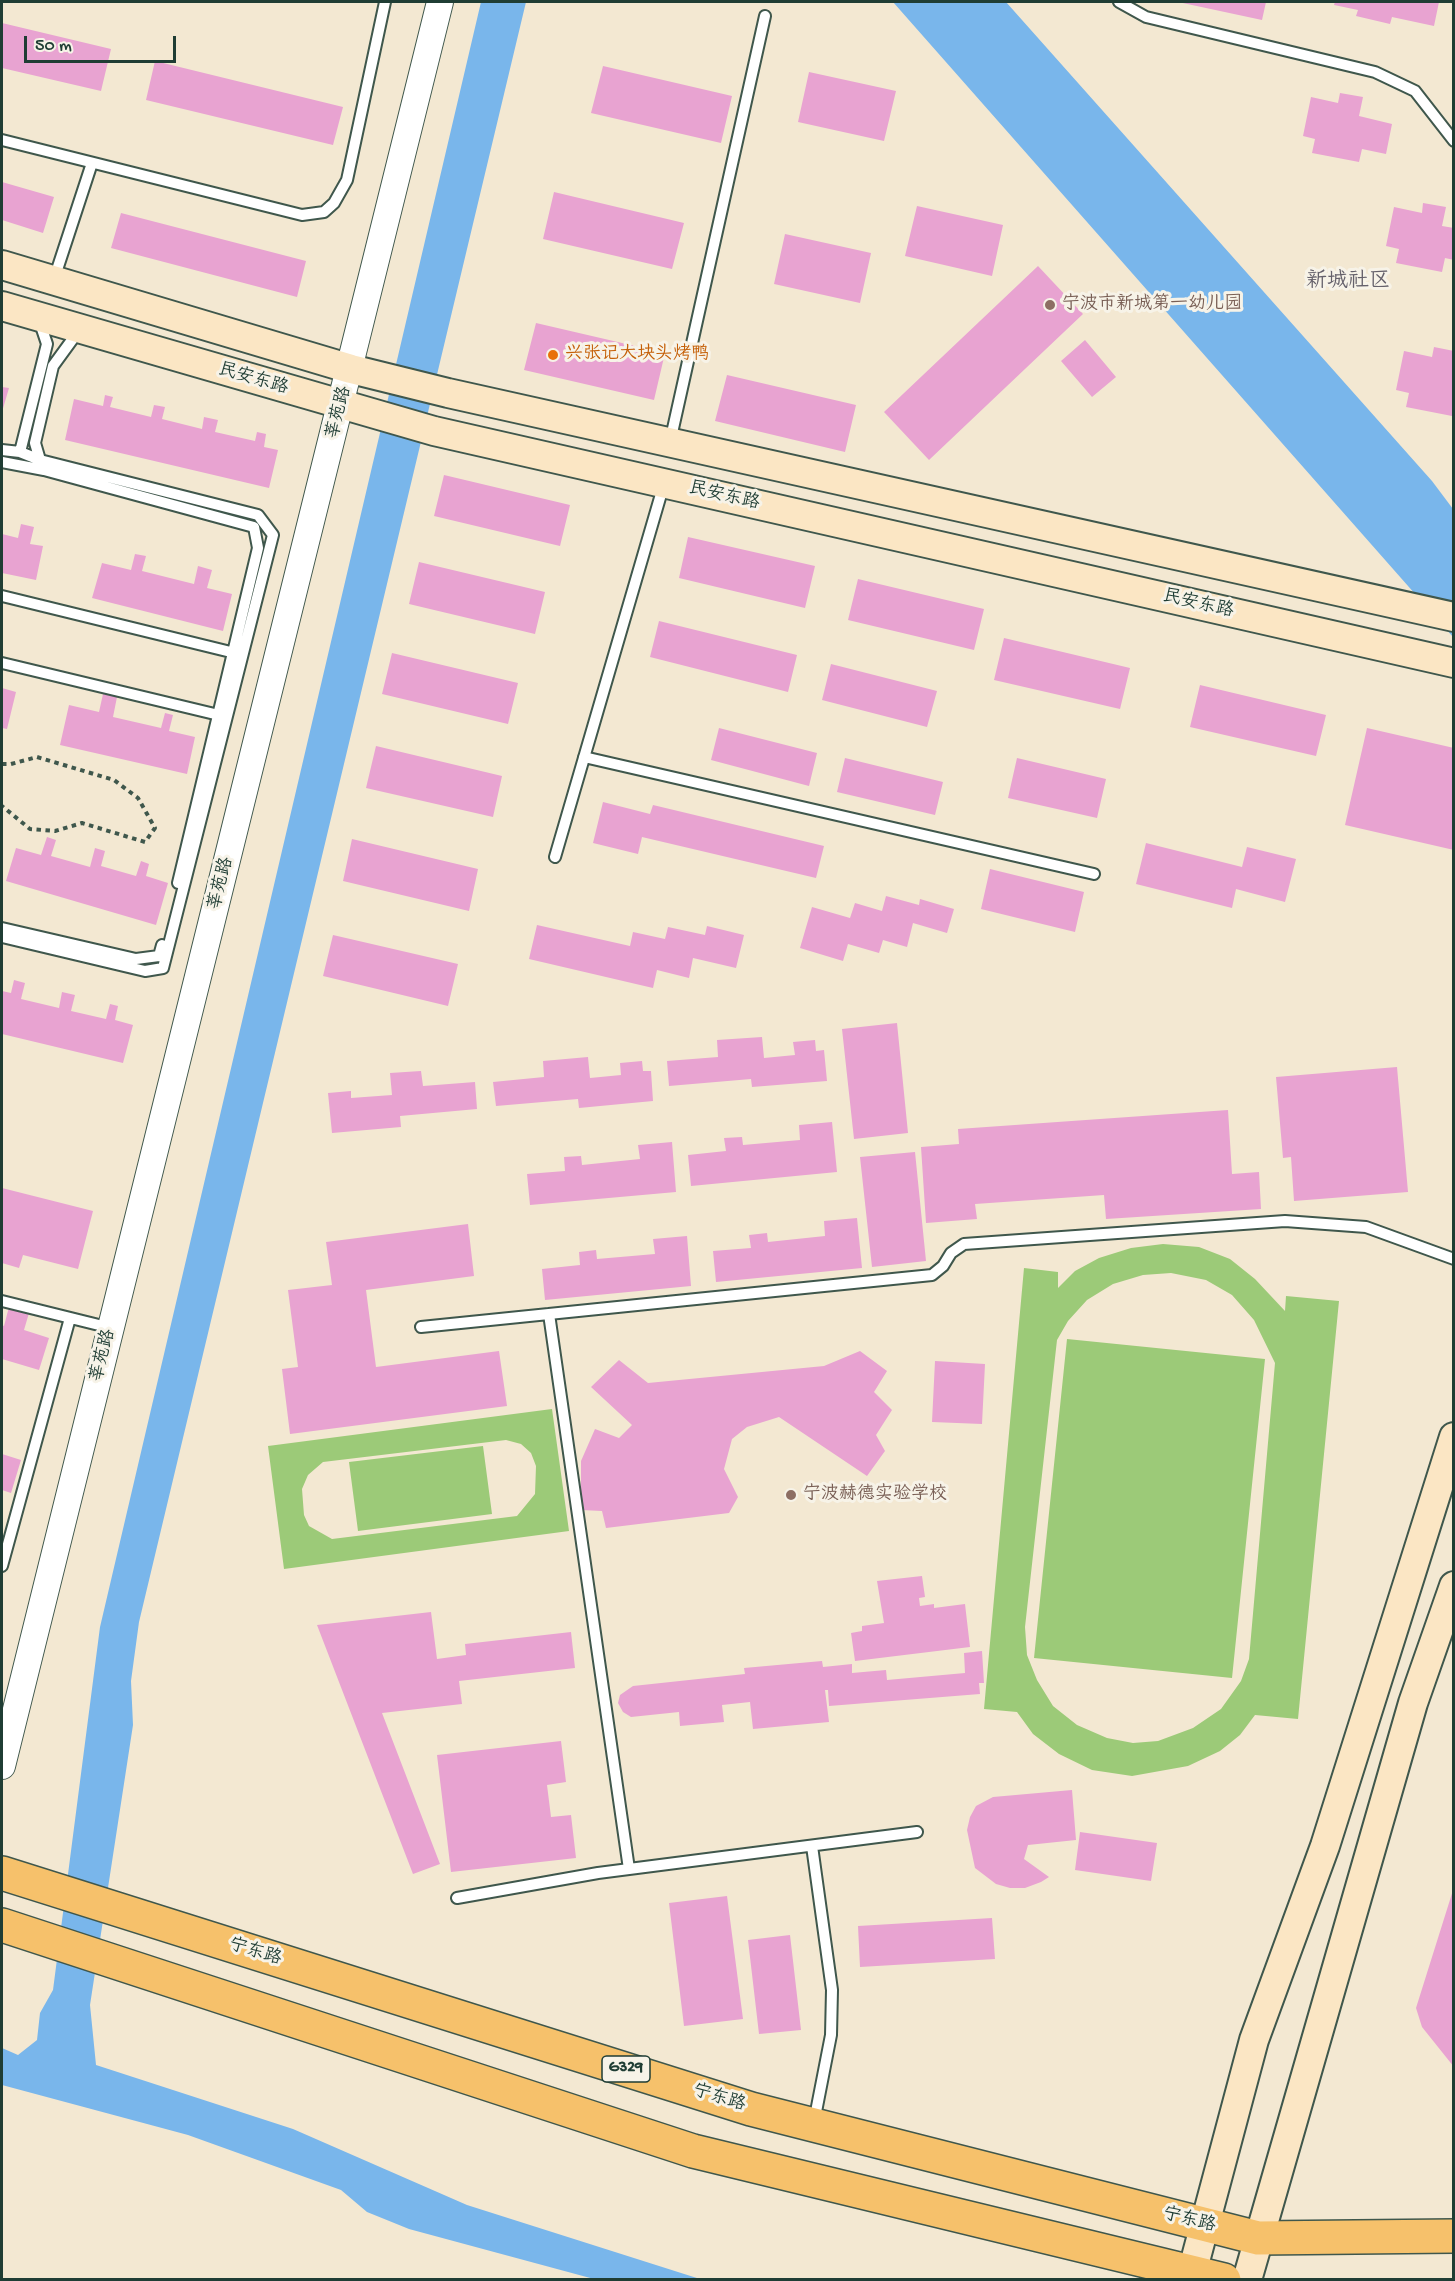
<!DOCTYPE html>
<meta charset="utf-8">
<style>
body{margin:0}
#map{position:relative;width:1455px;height:2281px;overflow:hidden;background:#f3e8d2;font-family:"Gochi Hand",sans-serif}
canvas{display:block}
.frame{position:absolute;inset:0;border:3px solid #1f3d34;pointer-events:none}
.scale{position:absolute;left:24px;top:36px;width:152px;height:27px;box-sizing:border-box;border:3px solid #1f3d34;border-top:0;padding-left:8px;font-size:18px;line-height:21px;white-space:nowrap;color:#1f3d34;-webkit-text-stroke:4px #f7f3e8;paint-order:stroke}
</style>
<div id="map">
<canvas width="1455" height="2281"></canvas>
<div class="frame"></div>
<div class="scale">50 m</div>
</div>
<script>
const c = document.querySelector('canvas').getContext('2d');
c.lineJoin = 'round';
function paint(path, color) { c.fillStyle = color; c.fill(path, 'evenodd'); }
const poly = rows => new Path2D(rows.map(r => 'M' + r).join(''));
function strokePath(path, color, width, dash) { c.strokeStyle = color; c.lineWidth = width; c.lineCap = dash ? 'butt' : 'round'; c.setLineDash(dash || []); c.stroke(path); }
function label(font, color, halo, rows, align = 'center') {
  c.font = font + ' "Gochi Hand","LXGW WenKai TC",sans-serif'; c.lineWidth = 6; c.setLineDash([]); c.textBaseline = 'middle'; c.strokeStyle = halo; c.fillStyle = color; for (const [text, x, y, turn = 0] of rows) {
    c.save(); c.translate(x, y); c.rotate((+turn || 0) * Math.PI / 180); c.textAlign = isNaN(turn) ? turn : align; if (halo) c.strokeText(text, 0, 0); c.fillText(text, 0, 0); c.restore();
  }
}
paint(poly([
 [1163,1244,1199,1247,1230,1259,1255,1279,1285,1311,1286,1296,1339,1301,1298,1719,1255,1715,1240,1735,1220,1751,1188,1766,1132,1776,1092,1770,1059,1754,1033,1734,1017,1712,984,1709,1024,1268,1058,1272,1058,1288,1075,1271,1099,1258,1131,1248],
 [1171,1273,1206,1280,1232,1295,1254,1320,1275,1363,1249,1659,1241,1681,1221,1709,1193,1728,1158,1741,1133,1743,1107,1738,1077,1725,1053,1706,1037,1680,1027,1655,1025,1627,1057,1340,1068,1321,1087,1300,1113,1284,1143,1275],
 [1067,1339,1265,1359,1232,1678,1034,1658],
 [552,1409,569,1531,284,1569,268,1446],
 [506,1440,521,1444,531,1453,536,1466,535,1494,517,1516,332,1539,309,1526,304,1515,302,1489,308,1475,323,1462],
 [483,1446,492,1514,358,1531,349,1462]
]), '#9cca78');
paint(poly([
 [481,2,526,2,139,1622,131,1681,133,1725,90,2005,96,2065,293,2129,467,2205,700,2279,594,2279,409,2229,367,2212,341,2190,188,2135,2,2085,2,2048,18,2055,37,2040,40,2013,53,1990,100,1627],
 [893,2,1006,2,1432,481,1453,509,1453,637]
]), '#79b6eb');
paint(poly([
 [1178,2,1266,2,1262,20],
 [1335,2,1439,2,1434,26,1392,17,1390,24,1356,16,1358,10,1334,5],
 [2,23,111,49,101,91,2,68],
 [155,61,343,107,333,145,146,100],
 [603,66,732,96,721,143,591,113],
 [809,72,896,91,884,141,798,122],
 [1340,93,1363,97,1359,116,1392,124,1386,154,1362,149,1359,162,1312,153,1315,139,1303,136,1311,97,1338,103],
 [2,182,54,197,43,233,2,220],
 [554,192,684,223,672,269,543,239],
 [1423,203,1446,207,1442,226,1454,228,1454,260,1445,258,1442,272,1396,263,1399,249,1386,246,1394,207,1422,213],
 [917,206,1003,225,992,276,905,256],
 [121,213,306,261,297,297,111,248],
 [785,234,871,253,860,303,774,284],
 [1038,266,1083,314,929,460,884,412],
 [536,323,665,353,654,400,524,370],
 [1085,340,1116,377,1092,397,1061,361],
 [1434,347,1454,351,1452,416,1406,407,1409,393,1396,390,1404,351,1432,357],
 [727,375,856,405,845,452,715,421],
 [2,387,9,388,2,412],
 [105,395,113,397,110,407,151,417,154,405,165,407,162,419,202,429,204,417,218,420,215,432,255,441,257,432,266,434,264,447,278,450,269,488,65,440,74,399,103,406],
 [444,475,570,505,560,546,434,516],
 [21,524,34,527,30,544,43,546,36,580,2,573,2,534,18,538],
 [688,537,815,566,805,608,679,578],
 [135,554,146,556,142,571,194,584,198,566,212,570,207,588,232,594,223,631,92,598,102,563,131,570],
 [419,562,545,592,535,634,409,604],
 [858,579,984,609,974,650,848,620],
 [659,621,797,655,788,692,650,657],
 [1004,638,1130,668,1120,709,994,680],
 [392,653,518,683,508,724,382,694],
 [831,664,937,691,927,727,822,700],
 [1200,685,1326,715,1316,756,1190,727],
 [2,688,16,692,7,729,2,728],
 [103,694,117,697,113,717,161,728,165,713,173,715,169,731,195,737,187,774,60,745,69,705,99,712],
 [719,728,817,753,809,786,711,760],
 [1367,728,1454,748,1454,850,1345,825],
 [376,746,502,776,493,817,366,788],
 [845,758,943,782,935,815,837,792],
 [1017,758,1106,779,1097,818,1008,798],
 [603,802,650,814,653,805,824,846,816,878,642,837,638,854,593,843],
 [47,837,56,840,51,856,90,867,95,848,105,851,101,866,136,876,141,861,149,864,146,876,168,883,156,925,6,881,16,848,41,855],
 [352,839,478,869,469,911,343,881],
 [1146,843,1242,867,1247,847,1296,859,1285,902,1236,889,1232,908,1136,884],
 [990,869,1084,892,1075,932,981,909],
 [886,896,919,905,920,899,954,909,947,933,913,923,907,947,883,940,879,953,848,944,843,961,800,948,812,907,850,918,855,903,882,911],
 [537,925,630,946,633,932,665,939,668,927,705,935,707,926,744,935,736,968,693,958,689,978,657,970,653,988,529,959],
 [333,935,458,964,448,1006,323,976],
 [14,980,25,983,21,999,59,1008,62,992,75,995,71,1011,106,1019,110,1004,118,1006,115,1020,133,1025,123,1063,2,1034,2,991,11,993],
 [897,1023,908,1133,854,1139,842,1029],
 [762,1037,764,1058,795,1055,793,1042,815,1040,816,1051,824,1050,827,1081,752,1087,751,1079,669,1086,667,1061,718,1057,717,1040],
 [588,1057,590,1078,621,1075,620,1063,642,1061,643,1071,651,1071,653,1101,579,1108,578,1099,496,1106,493,1082,544,1077,543,1061],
 [1397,1067,1408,1192,1294,1201,1291,1157,1283,1158,1276,1077],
 [421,1071,423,1086,475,1082,477,1109,400,1116,401,1127,332,1133,328,1093,351,1091,351,1098,392,1095,390,1073],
 [1228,1110,1232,1174,1259,1172,1261,1209,1106,1219,1104,1195,975,1204,977,1219,926,1223,921,1147,959,1144,958,1129],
 [832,1122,837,1172,691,1186,688,1155,726,1151,724,1138,742,1137,743,1145,800,1140,799,1125],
 [672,1142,676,1192,530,1205,527,1174,565,1171,564,1157,581,1156,582,1165,640,1159,638,1145],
 [915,1152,926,1261,872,1267,860,1157],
 [2,1188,93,1211,78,1269,23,1255,19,1268,2,1263],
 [857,1218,862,1268,716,1282,713,1251,751,1248,749,1235,767,1233,768,1242,825,1236,824,1221],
 [468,1224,474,1276,366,1290,376,1367,499,1351,507,1406,290,1434,282,1369,298,1367,288,1290,332,1285,326,1242],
 [687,1236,691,1286,545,1300,542,1269,580,1265,579,1252,596,1250,597,1259,655,1254,653,1239],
 [9,1307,29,1313,24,1330,49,1338,39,1370,2,1359,2,1325,4,1326],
 [860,1351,887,1371,874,1392,892,1410,876,1435,885,1451,867,1476,779,1417,747,1427,732,1439,724,1469,738,1497,729,1513,606,1528,602,1511,581,1510,581,1461,595,1429,619,1438,632,1425,591,1387,619,1360,648,1383,824,1366],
 [935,1361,985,1364,982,1424,932,1422],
 [2,1454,21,1460,11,1493,2,1490],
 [922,1576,925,1597,919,1598,920,1606,934,1604,934,1608,965,1604,970,1647,855,1661,851,1633,862,1631,862,1626,884,1623,877,1581],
 [431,1612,437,1659,466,1655,465,1644,571,1632,575,1668,459,1681,462,1704,382,1713,440,1864,413,1874,317,1625],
 [982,1651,984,1683,979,1683,980,1694,829,1706,828,1690,825,1690,829,1722,753,1729,750,1702,722,1705,724,1722,680,1726,679,1712,631,1717,623,1712,618,1703,620,1695,633,1686,745,1674,744,1668,822,1661,823,1667,852,1664,852,1673,886,1670,887,1680,965,1673,964,1653],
 [561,1741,566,1782,547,1785,551,1817,571,1815,576,1858,451,1872,437,1755],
 [1072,1790,1076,1840,1028,1845,1024,1859,1049,1877,1041,1882,1025,1888,1010,1888,996,1884,975,1868,967,1830,970,1817,976,1806,993,1797],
 [1080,1832,1157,1843,1151,1881,1075,1870],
 [1454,1887,1454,2067,1422,2027,1416,2008],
 [727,1896,743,2019,684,2026,669,1903],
 [992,1918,995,1959,860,1967,858,1926],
 [790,1935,801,2030,759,2034,748,1940]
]), '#e8a3d1');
const service = poly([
 [1119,2,1146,17,1375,72,1415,91,1454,141],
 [2,140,302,215,324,212,334,203,347,180,385,2],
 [54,279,92,163],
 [670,442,765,16],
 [2,450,20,452,40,460],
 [20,452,47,344,39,320],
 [2,462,44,470,254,527,258,548,178,883],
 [2,596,239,654],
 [2,663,223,716],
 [584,757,1094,874],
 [555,857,664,484],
 [2,928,136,959,159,956,162,945],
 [2,937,145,971,163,968,273,535,258,515,40,460,35,443,53,366,80,329],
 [2,1301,111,1328],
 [549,1314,629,1869],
 [421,1327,932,1275,943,1266,951,1253,964,1244,1285,1221,1366,1227,1454,1259],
 [2,1566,70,1318],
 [812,1846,832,1990,831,2035,814,2122],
 [457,1898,598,1873,917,1832]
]);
const tertiary = poly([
 [2,1766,440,2]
]);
const secondary = poly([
 [2,265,351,369,448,393,1454,617],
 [2,306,434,431,1454,663],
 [1190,2280,1254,2040,1325,1846,1454,1437],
 [1247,2280,1413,1703,1454,1586]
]);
const primary = poly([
 [2,1873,751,2109,1258,2238,1454,2236],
 [2,1925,693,2151,1224,2280]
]);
strokePath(service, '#3f574c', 14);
strokePath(tertiary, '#3f574c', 28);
strokePath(secondary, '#3f574c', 32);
strokePath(primary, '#3f574c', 36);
strokePath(poly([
 [2,764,11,764,37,757,114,780,138,798,155,828,145,842,82,823,55,831,30,829,2,806]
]), '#3f574c', 4, [4.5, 4.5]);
strokePath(service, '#fff', 10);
strokePath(tertiary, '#fff', 26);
strokePath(secondary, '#fbe6c4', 28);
strokePath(primary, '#f6c16b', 33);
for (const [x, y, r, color] of [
 [1050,305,6,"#8d6e63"],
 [553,355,6,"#e8710a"],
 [791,1495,6,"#8d6e63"]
]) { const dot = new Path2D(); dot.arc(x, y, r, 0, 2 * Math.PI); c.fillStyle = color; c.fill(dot); strokePath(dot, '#f7f3e8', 2); }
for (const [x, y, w] of [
 [626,2069,48]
]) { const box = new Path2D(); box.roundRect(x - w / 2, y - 13, w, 26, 4.5); c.fillStyle = '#f7f3e8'; c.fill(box); strokePath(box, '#1f3d34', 1.5); }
label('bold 16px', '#1f3d34', null, [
 ["G329",626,2069]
]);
label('18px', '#785e54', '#f7f3e8', [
 ["宁波市新城第一幼儿园",1062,305],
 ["宁波赫德实验学校",803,1495]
], 'left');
label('18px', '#c56008', '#f7f3e8', [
 ["兴张记大块头烤鸭",565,355]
], 'left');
label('18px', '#1f3d34', '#f7f3e8', [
 ["民安东路",253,380,16],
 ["莘苑路",340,413,-76],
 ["民安东路",724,497,13],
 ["民安东路",1198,605,13],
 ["莘苑路",222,884,-76],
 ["莘苑路",104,1356,-76],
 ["宁东路",255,1953,17],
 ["宁东路",719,2099,17],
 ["宁东路",1189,2221,14]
]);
label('21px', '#65616b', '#f7f3e8', [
 ["新城社区",1348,283]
]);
</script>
